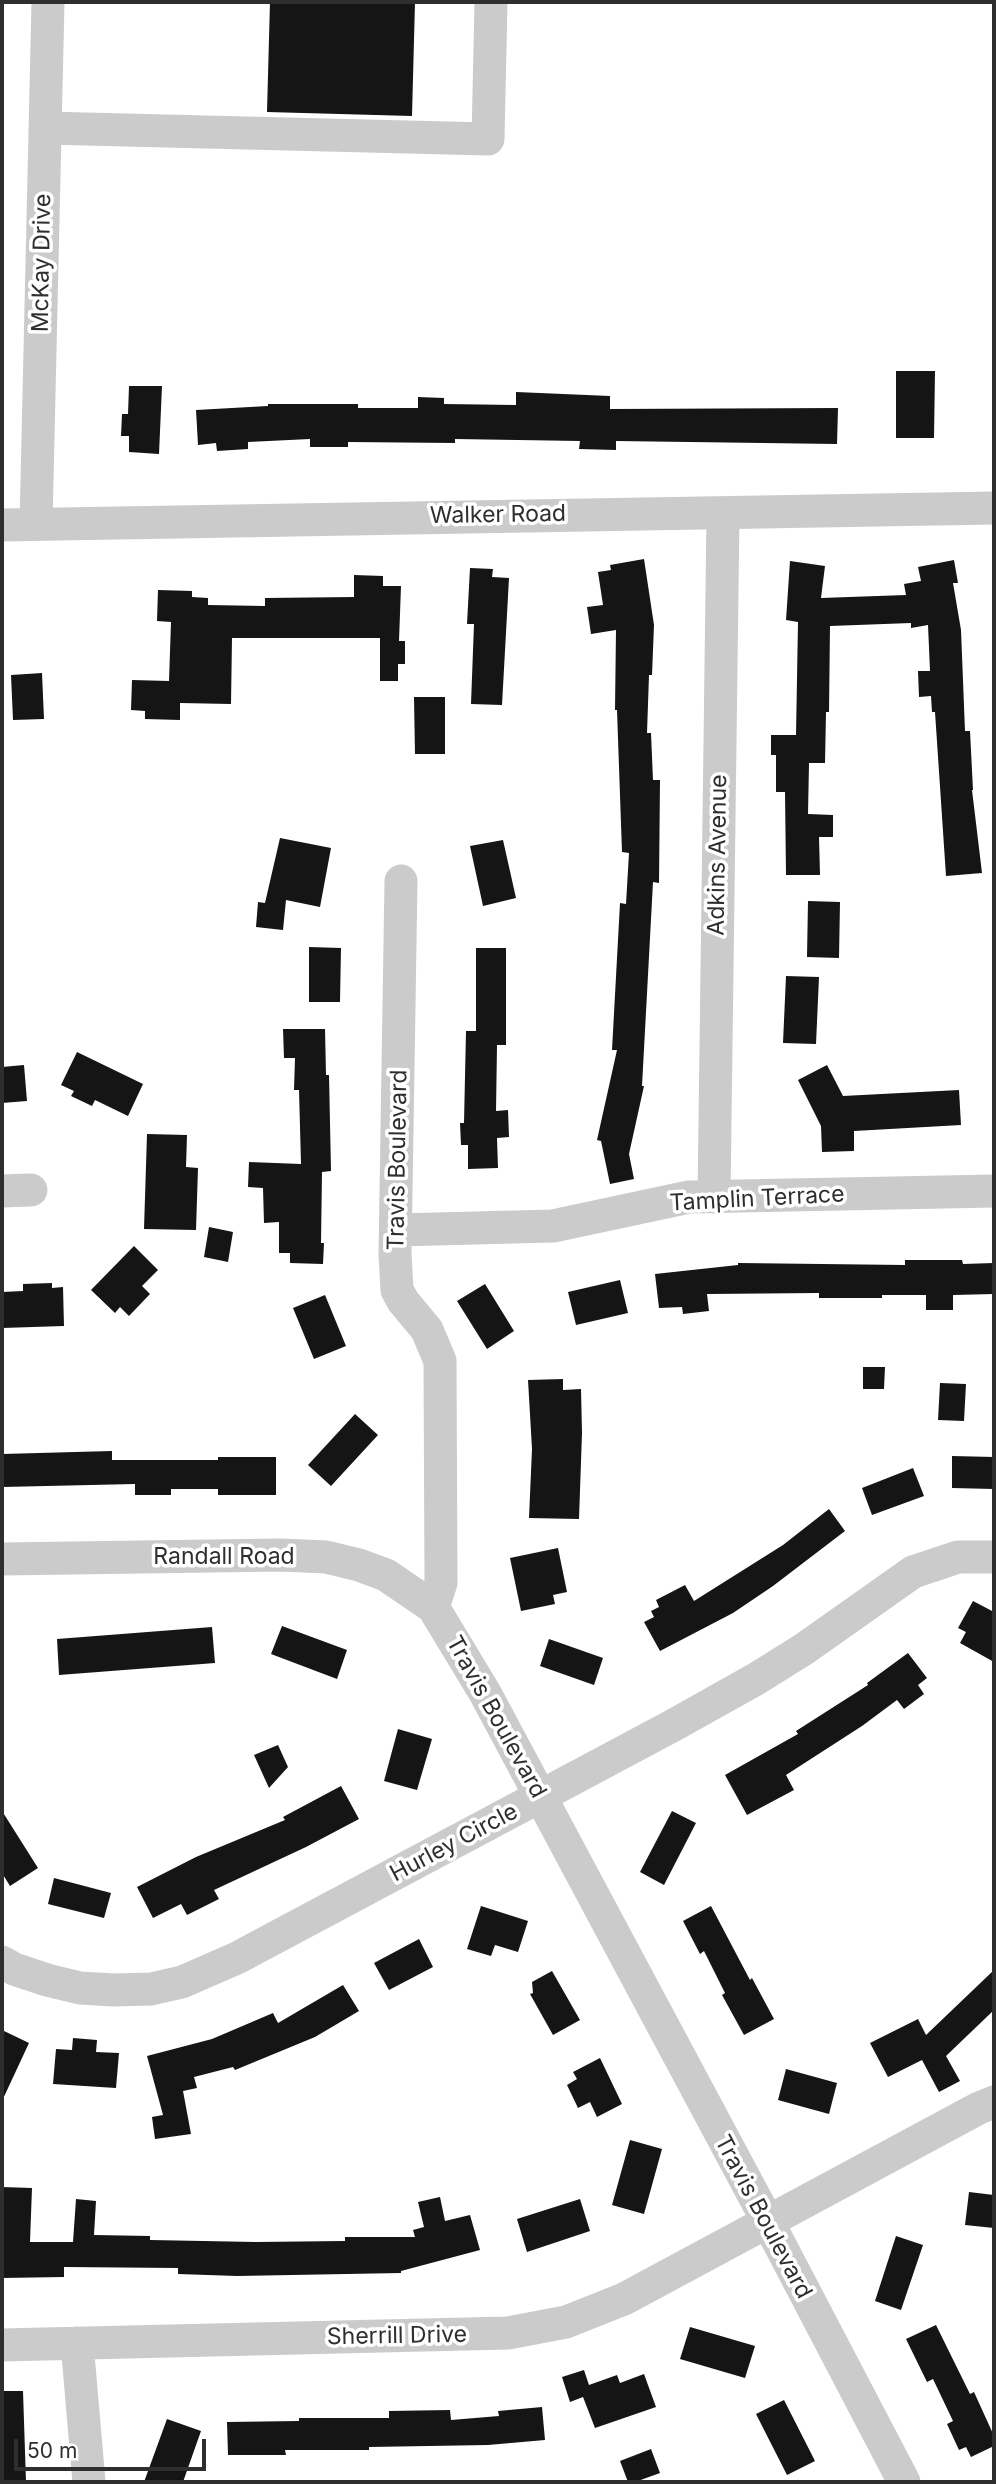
<!DOCTYPE html>
<style>
body{margin:0}
#map{position:relative;width:996px;height:2484px;overflow:hidden;background:#fff;font-family:Inter,sans-serif}
canvas{display:block}
.frame{position:absolute;inset:0;border:4px solid #2e2e2e;pointer-events:none}
.scale{position:absolute;left:14px;top:2439px;width:192px;height:32px;box-sizing:border-box;border:4px solid #2e2e2e;border-top:0;padding-left:9px;font-size:21px;line-height:24px;white-space:nowrap;color:#2e2e2e;-webkit-text-stroke:5px #fff;paint-order:stroke}
</style>
<div id="map">
<canvas width="996" height="2484"></canvas>
<div class="frame"></div>
<div class="scale">50 m</div>
</div>
<script>
const c = document.querySelector('canvas').getContext('2d');
c.lineJoin = 'round';
function paint(path, color) { c.fillStyle = color; c.fill(path, 'evenodd'); }
const poly = rows => new Path2D(rows.map(r => 'M' + r).join(''));
function strokePath(path, color, width, dash) { c.strokeStyle = color; c.lineWidth = width; c.lineCap = dash ? 'butt' : 'round'; c.setLineDash(dash || []); c.stroke(path); }
function label(font, color, halo, rows, align = 'center') {
  c.font = font + ' Inter,sans-serif'; c.lineWidth = 7; c.setLineDash([]); c.textBaseline = 'middle'; c.strokeStyle = halo; c.fillStyle = color; for (const [text, x, y, turn = 0] of rows) {
    c.save(); c.translate(x, y); c.rotate((+turn || 0) * Math.PI / 180); c.textAlign = isNaN(turn) ? turn : align; if (halo) c.strokeText(text, 0, 0); c.fillText(text, 0, 0); c.restore();
  }
}
paint(poly([
 [270,2,415,2,412,116,267,112],
 [896,371,935,371,934,438,896,438],
 [129,386,162,386,159,454,129,452,129,436,121,436,122,414,128,414],
 [516,392,610,396,610,409,838,408,837,444,616,441,616,450,579,449,580,441,455,439,455,443,348,442,348,447,310,447,310,439,248,442,248,449,217,451,216,443,198,445,196,410,268,406,268,404,358,404,358,408,418,408,418,397,444,398,444,404,516,405],
 [644,559,654,625,652,675,649,675,647,733,651,733,653,780,660,780,659,883,653,882,642,1086,644,1086,629,1154,634,1179,610,1184,601,1141,597,1140,617,1050,612,1050,620,903,626,904,629,853,622,852,617,710,615,710,616,630,591,634,587,607,603,605,598,572,611,570,610,565],
 [954,560,958,583,953,583,961,630,965,731,970,731,973,790,972,790,982,873,946,876,935,712,932,712,931,696,919,697,918,671,930,671,928,625,911,628,911,623,830,626,829,712,826,712,825,763,809,763,808,814,833,815,833,837,819,837,820,875,786,875,785,792,776,792,776,755,771,755,771,735,796,735,798,622,786,620,790,561,825,566,821,598,906,595,904,584,921,581,918,567],
 [470,568,493,569,492,577,509,578,502,705,471,704,474,624,467,624],
 [354,575,383,576,383,586,401,586,399,641,405,641,405,664,398,664,398,681,380,681,380,638,232,638,231,704,180,703,180,720,145,719,145,711,131,710,132,680,169,681,171,622,157,621,158,590,192,591,192,597,208,598,208,605,265,606,265,598,354,597],
 [42,673,44,719,13,720,11,675],
 [414,697,445,697,445,754,415,754],
 [280,838,331,848,320,907,286,900,283,930,256,927,258,902,265,903],
 [503,840,516,898,483,906,470,846],
 [808,901,840,902,839,958,807,957],
 [309,947,341,948,340,1002,309,1002],
 [476,948,506,948,506,1045,497,1045,496,1111,508,1110,509,1137,497,1138,498,1168,468,1169,468,1145,461,1145,460,1123,464,1123,466,1031,476,1031],
 [786,976,819,977,816,1044,783,1043],
 [283,1029,325,1029,326,1075,329,1075,331,1171,322,1172,321,1243,324,1243,323,1264,290,1263,290,1253,279,1253,279,1222,264,1223,263,1188,248,1187,249,1162,301,1164,299,1090,294,1090,295,1058,284,1058],
 [77,1052,143,1084,128,1116,95,1100,92,1106,71,1096,74,1091,61,1085],
 [24,1065,27,1101,2,1103,2,1067],
 [827,1065,843,1096,959,1090,961,1125,854,1131,854,1151,822,1152,821,1126,798,1080],
 [147,1134,187,1135,186,1167,198,1168,196,1230,144,1229],
 [209,1227,233,1232,228,1262,204,1257],
 [134,1246,158,1270,142,1286,150,1294,129,1316,120,1307,115,1313,91,1290],
 [905,1260,962,1260,963,1264,994,1263,994,1294,953,1295,953,1310,926,1310,926,1295,882,1295,882,1298,819,1298,819,1293,707,1294,709,1311,683,1314,682,1307,659,1308,655,1274,738,1265,738,1263,905,1265],
 [620,1280,628,1313,576,1325,568,1292],
 [52,1283,52,1288,63,1287,64,1326,2,1328,2,1292,23,1291,23,1284],
 [485,1284,514,1331,487,1349,457,1301],
 [325,1295,346,1346,314,1359,293,1308],
 [863,1367,885,1367,884,1389,863,1389],
 [563,1379,563,1390,581,1389,582,1433,579,1519,529,1518,532,1449,528,1380],
 [940,1383,966,1384,964,1421,938,1420],
 [355,1414,378,1435,331,1486,308,1465],
 [112,1451,112,1460,218,1460,218,1457,276,1457,276,1495,218,1495,218,1489,171,1489,171,1495,135,1495,135,1484,2,1487,2,1454],
 [952,1456,994,1457,994,1489,952,1488],
 [913,1468,924,1496,872,1515,862,1488],
 [829,1509,845,1531,773,1586,733,1613,660,1651,644,1622,654,1617,651,1611,659,1607,656,1600,685,1585,694,1601,783,1545],
 [558,1548,567,1592,553,1595,555,1604,521,1611,510,1558],
 [973,1601,994,1612,994,1662,960,1643,966,1632,958,1628],
 [282,1626,347,1650,337,1679,271,1654],
 [212,1627,215,1663,59,1675,57,1639],
 [549,1639,603,1658,594,1685,540,1666],
 [908,1653,927,1678,918,1685,924,1694,904,1709,897,1700,862,1726,786,1775,794,1790,747,1815,725,1775,798,1734,796,1731,868,1685,867,1683],
 [398,1729,432,1739,417,1790,384,1781],
 [278,1745,288,1767,269,1788,254,1755],
 [341,1786,359,1819,306,1847,214,1890,219,1899,187,1915,181,1904,153,1918,137,1887,196,1857,285,1820,283,1817],
 [2,1811,38,1868,10,1886,2,1873],
 [672,1811,696,1823,664,1885,640,1872],
 [54,1878,111,1893,104,1918,48,1904],
 [481,1906,528,1921,518,1952,495,1945,491,1956,467,1949],
 [711,1906,750,1980,752,1978,774,2019,744,2035,722,1995,725,1993,704,1951,700,1954,683,1921],
 [419,1939,433,1967,389,1990,374,1963],
 [994,1970,994,2010,946,2056,960,2081,939,2092,922,2060,888,2077,870,2043,918,2019,926,2035],
 [552,1971,580,2020,553,2035,530,1994,533,1993,532,1982],
 [343,1985,359,2011,315,2037,235,2070,233,2067,194,2077,197,2088,183,2091,191,2134,155,2139,152,2117,163,2115,147,2056,212,2039,273,2013,278,2023],
 [2,2030,29,2043,2,2101],
 [73,2038,97,2040,96,2052,119,2053,116,2088,53,2084,56,2049,72,2050],
 [600,2058,622,2104,597,2117,590,2102,578,2108,567,2085,577,2079,573,2072],
 [786,2069,837,2083,829,2114,778,2100],
 [630,2140,662,2149,644,2214,612,2205],
 [2,2187,32,2188,30,2242,73,2242,76,2199,96,2201,94,2235,150,2236,150,2240,256,2242,345,2241,345,2237,415,2237,413,2230,424,2227,418,2202,440,2197,445,2221,470,2215,480,2250,401,2271,401,2273,237,2276,178,2274,178,2268,64,2267,64,2277,2,2278],
 [969,2192,994,2195,994,2228,965,2225],
 [580,2199,590,2231,527,2252,517,2219],
 [896,2236,923,2245,901,2310,875,2301],
 [936,2325,970,2394,974,2392,994,2436,994,2446,971,2457,966,2447,959,2450,947,2424,953,2421,933,2379,927,2382,906,2339],
 [690,2327,755,2346,745,2378,680,2359],
 [584,2370,589,2385,617,2375,620,2383,644,2374,656,2407,595,2428,583,2397,570,2402,562,2377],
 [2,2391,23,2391,26,2482,2,2482],
 [784,2400,815,2461,787,2475,756,2414],
 [542,2407,545,2440,488,2445,369,2447,369,2450,285,2450,286,2455,228,2455,227,2422,299,2421,299,2418,389,2418,389,2411,450,2410,451,2420,499,2416,498,2411],
 [167,2419,201,2431,183,2482,144,2482],
 [651,2449,660,2473,635,2482,628,2482,620,2461]
]), '#151515');
strokePath(poly([
 [45,128,488,139,491,2],
 [36,524,48,2],
 [2,525,994,508],
 [401,881,395,1254,397,1290,403,1301,427,1330,440,1361,441,1583,433,1607,485,1693,768,2222,904,2482],
 [2,1191,31,1190],
 [714,1197,723,514],
 [397,1230,553,1226,689,1197,994,1191],
 [2,1559,281,1555,326,1557,359,1565,386,1575,433,1607],
 [2,1962,14,1969,47,1980,80,1988,114,1990,151,1989,182,1982,237,1958,672,1726,756,1679,804,1649,913,1572,958,1557,994,1557],
 [77,2343,89,2482],
 [2,2345,508,2333,566,2322,624,2299,979,2108,994,2102]
]), '#cbcbcb', 33);
label('23px', '#2e2e2e', '#fff', [
 ["McKay Drive",42,263,-89],
 ["Walker Road",498,515,-1],
 ["Adkins Avenue",718,855,-89],
 ["Travis Boulevard",398,1160,-89],
 ["Tamplin Terrace",757,1199,-3],
 ["Randall Road",224,1557],
 ["Travis Boulevard",496,1717,61],
 ["Hurley Circle",454,1843,-28],
 ["Travis Boulevard",763,2217,62],
 ["Sherrill Drive",397,2336,-1]
]);
</script>
